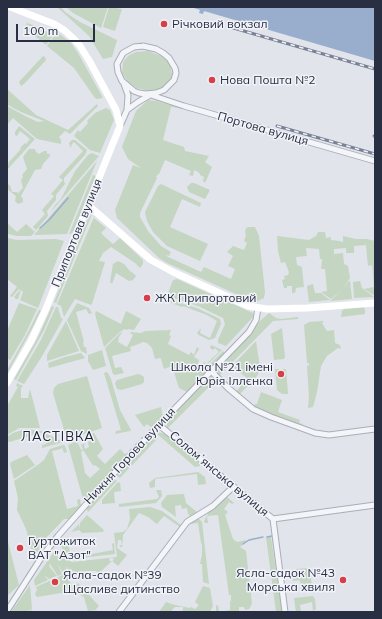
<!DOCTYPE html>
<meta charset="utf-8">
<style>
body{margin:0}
#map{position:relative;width:382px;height:619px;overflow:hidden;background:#e1e4eb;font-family:Mulish,sans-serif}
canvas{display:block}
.frame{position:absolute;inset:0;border:8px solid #282f43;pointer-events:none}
.scale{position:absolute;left:16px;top:24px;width:79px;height:18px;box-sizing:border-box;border:2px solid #282f43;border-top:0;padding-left:5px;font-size:12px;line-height:14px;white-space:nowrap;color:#282f43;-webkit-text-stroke:3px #f1f3f8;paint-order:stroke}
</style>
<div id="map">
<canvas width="382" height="619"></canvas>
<div class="frame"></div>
<div class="scale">100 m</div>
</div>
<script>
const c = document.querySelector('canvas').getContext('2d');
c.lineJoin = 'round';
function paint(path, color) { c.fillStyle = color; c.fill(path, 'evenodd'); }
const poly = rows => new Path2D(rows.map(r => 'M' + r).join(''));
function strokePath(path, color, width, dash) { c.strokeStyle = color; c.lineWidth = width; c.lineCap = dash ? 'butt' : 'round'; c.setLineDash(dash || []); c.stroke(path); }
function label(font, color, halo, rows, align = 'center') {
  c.font = font + ' Mulish,sans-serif'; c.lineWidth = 3; c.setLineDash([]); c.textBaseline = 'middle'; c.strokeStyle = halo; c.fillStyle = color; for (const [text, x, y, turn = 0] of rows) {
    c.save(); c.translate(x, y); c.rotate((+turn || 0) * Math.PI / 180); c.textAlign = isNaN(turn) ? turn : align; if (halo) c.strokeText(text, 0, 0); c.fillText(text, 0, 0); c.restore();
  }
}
paint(poly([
 [57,7,61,7,65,12,80,22,117,40,112,57,103,59,89,36],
 [66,7,108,7,101,28,73,13],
 [109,7,122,9,115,31,103,27],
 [27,23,39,27,49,33,55,31,56,32,46,45,25,28],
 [57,32,71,43,78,53,103,98,97,99,95,98,74,68,47,46],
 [148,51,161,56,167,61,171,68,172,74,170,83,159,90,149,91,137,88,128,82,122,73,123,62,128,56,136,52],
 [43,56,45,57,46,60,25,83,21,86,19,82],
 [7,89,36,115,68,130,97,104,98,106,70,134,65,131,59,137,61,140,61,144,37,139,13,118,7,125,7,106,27,117,38,122,44,121,21,112,8,105,7,103],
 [148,100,157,101,183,109,171,107,163,140,184,147,185,151,209,156,205,162,212,167,205,183,203,181,204,177,200,175,200,174,198,172,194,170,193,176,189,175,191,171,165,160,159,174,156,176,157,178,140,213,140,217,148,231,161,246,171,252,169,256,167,255,166,256,201,272,204,267,231,279,235,269,228,266,233,256,227,252,233,246,244,250,247,243,244,241,246,235,245,232,246,228,249,227,255,227,259,236,265,292,264,298,260,300,255,302,247,299,167,263,159,258,117,218,115,210,133,165,141,168,128,159,122,147,123,144,136,111],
 [106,108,110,110,114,120,100,153,90,150,74,136,78,130,80,132,88,123,87,121,95,113],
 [19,126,35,139,7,170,9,162,21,149,20,148,25,143,26,144,30,139,20,131,17,136,15,135,15,132],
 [72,140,75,140,87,150,85,155,64,178,64,181,65,184,56,195,56,200,47,211,48,216,36,230,33,227,45,214,42,210,54,196,51,194,63,180,59,177,83,151,74,142,71,145,72,146,71,147,70,146,69,143],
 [29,149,35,149,36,152,39,154,44,151,47,151,47,154,50,154,50,156,43,164,41,169,35,170,21,196,23,199,23,202,18,204,15,201,16,196,7,189,7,184,10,185,12,192,17,192,19,195,18,193,23,188,21,180,23,177,22,175,27,169,23,157],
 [92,153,99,156,51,212,55,205,61,199,75,171,88,155],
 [97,161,67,234,34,235],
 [93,175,96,176,73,233,69,234],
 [191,183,194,183,210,190,205,199,189,192,187,187],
 [161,184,201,203,200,207,182,199,170,227,208,244,200,261,167,246,153,232,147,221,145,212,158,186],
 [92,214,56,303,54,302,88,218],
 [95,215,94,218,106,228,101,233,105,237,113,244,120,238,143,260,143,264,140,268,135,263,111,247,103,253,99,261,105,262,92,304,91,305,75,299,64,317,61,306,57,304],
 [7,223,17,232,26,224,35,232,31,236,17,236,8,234,7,234],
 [318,232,325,232,326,238,331,237,331,240,339,241,343,242,343,236,356,239,367,239,375,241,375,296,364,289,374,287,372,265,368,266,366,245,354,246,354,253,346,253,346,248,334,249,334,254,343,253,344,264,348,266,350,278,343,289,349,281,350,281,352,299,330,301,342,290,331,299,321,292,327,291,325,269,321,269,322,259,320,259,319,249,306,248,307,256,296,257,297,265,302,267,304,288,303,287,296,288,295,293,292,293,292,286,287,286,287,288,284,288,282,280,285,279,284,276,288,275,289,272,285,262,281,263,278,251,277,236,309,240,316,236],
 [7,238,17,240,56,239,64,241,38,308,20,300,23,292,21,290,18,299,16,299,14,297,20,290,19,289,12,297,10,296,17,287,7,279],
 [118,261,124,264,129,270,134,274,136,276,133,280,129,281,116,273,112,284,110,282,113,264],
 [177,279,253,313,254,316,226,346,218,343,218,340,225,324,223,318,198,306,167,296,173,280],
 [360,281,362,288,374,297,354,298,353,282],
 [313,284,315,293,321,293,330,300,309,302,307,286],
 [164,298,197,308,220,319,221,324,215,338,209,340,199,335,197,333,201,328,200,333,210,338,217,321,207,315,183,306,182,307,163,300],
 [19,303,37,309,25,335,10,360,7,358,7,331],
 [77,303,89,308,92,313,89,314,86,309,76,312,84,342,83,342,84,347,86,347,87,354,81,351,67,320],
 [52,306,54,307,44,330,16,380,14,379,37,339],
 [56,307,58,307,61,318,63,319,41,358,24,384,17,381,41,340],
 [363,307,365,309,365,314,341,317,342,311,344,309],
 [39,310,41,310,34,325,7,374,7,370,27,334],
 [96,311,121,324,126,311,141,319,134,330,128,329,127,330,125,329,121,331,104,347,95,314],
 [269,313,276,318,281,319,298,317,298,319,273,321,218,377,216,372,220,366,251,333,260,321],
 [66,321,79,351,47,361,47,355],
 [324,321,322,323,327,331,334,330,335,343,340,345,341,349,338,348,327,356,321,366,317,392,313,407,308,408,309,396,307,366,309,365,309,363,307,363,304,325,309,322],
 [282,328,285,357,284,359,274,360,271,334],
 [171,330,169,335,171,336,168,344,189,355,191,352,194,355,197,347,199,349,194,357,199,360,198,363,201,365,204,362,206,364,219,352,215,348,213,350,210,348,211,345,222,350,208,364,209,365,223,351,224,352,224,354,187,392,179,388,172,366,164,369,161,359,160,358,155,359,152,348,147,343,143,342,136,345,130,347,131,351,112,356,115,368,121,367,124,373,115,375,113,374,105,348,119,334,123,331,119,337,118,342,127,347,133,335,130,333,131,332,141,333,145,331],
 [256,341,260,367,259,372,257,376,240,394,254,406,255,404,257,404,261,392,282,400,278,412,300,420,299,423,303,424,300,426,290,423,253,407,236,392,247,378,232,366],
 [102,350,106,366,93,370,88,361,88,355],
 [81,353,85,358,49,368,48,363,65,357],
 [275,369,286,369,288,394,282,394,277,390],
 [106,372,108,373,111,379,120,410,131,430,130,431,115,434,116,431,121,430,104,373],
 [138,374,141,375,144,377,144,382,142,384,121,390,117,389,115,383,117,380],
 [87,376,102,428,67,440,53,393,54,388,58,384],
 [211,377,216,379,212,384,168,428,167,428,166,423,167,420,206,378],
 [17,383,23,386,21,388,21,398,28,398,30,389,40,428,19,428,7,435,7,406,18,387,16,386],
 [161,407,163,417,152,428,147,424,144,427,135,415],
 [26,429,41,431,63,442,42,448,42,445,46,444,46,442,43,432,13,441,9,442,7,441,7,437,13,433],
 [158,432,165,434,200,463,200,466,195,467,156,433],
 [94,433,103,449,97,456,105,464,120,449,127,456,85,500,83,499,68,445,77,441,81,450,83,449,81,445,86,443,84,445,85,449,89,447,88,442,90,441,87,435],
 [83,450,92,464,94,466,95,465,100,469,90,478,85,473,81,452],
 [154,435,158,438,120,478,116,475,117,472],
 [63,445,65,446,67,452,64,453,62,447,61,449,52,451,67,509,78,506,77,500,80,499,81,506,69,519,64,519,45,539,47,543,33,556,26,529,17,510,18,498,14,481,39,464,44,460,50,449],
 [27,455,35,465,14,479,10,464,11,462],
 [198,472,205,477,206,484,198,485,197,474,155,479,155,487,150,488,149,483,155,478],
 [112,478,117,481,88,512,86,508],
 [118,482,120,483,121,491,114,492,115,503,102,504,102,500],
 [156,490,161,490,162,496,156,503,119,507,119,504,157,499,159,497],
 [184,494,186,503,197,512,197,513,191,517,188,514,187,508,182,509,181,505,175,506,176,517,162,507,161,503,167,495],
 [227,497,234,503,232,504,229,502,224,509,228,512,225,515,233,539,237,542,247,540,240,547,246,551,252,604,249,609,245,610,244,607,239,607,239,612,216,612,216,606,218,605,219,612,230,610,230,601,231,601,231,595,229,595,218,515,207,516,208,523,205,523,204,521,210,510],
 [150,507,162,511,181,525,180,530,180,527,164,516,157,524,148,517,139,513,123,535,122,548,119,545,122,545,121,540,118,540,117,548,127,555,118,566,112,561,114,560,112,557,109,559,110,561,112,561,99,573,96,571,85,571,79,577,71,569,69,571,66,566,67,571,63,573,57,563,62,574,58,576,50,564,49,566,57,576,49,579,44,575,48,580,35,586,34,580,54,552,60,558,62,556,72,562,117,557,114,533,123,532,127,529,130,519,129,509],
 [87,515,104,530,103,532,82,533,79,530,71,532,79,524,80,529,80,523],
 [197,517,202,522,209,584,203,582,202,564,200,564,202,555,202,544,201,543,198,523,190,524,190,522],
 [266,537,271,537,282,612,276,612],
 [7,538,19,585,7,596],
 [75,539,77,542,69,545,70,556,81,554,81,556,113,550,112,544,114,543,115,554,72,559,66,555,60,544,64,540],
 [309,568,313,590,302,592,300,581,299,580,293,581,292,575,298,574,298,571,296,569],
 [65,574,78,595,70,594,66,586,65,587,69,594,61,593,37,597,35,594,37,590,36,587],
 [78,583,99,606,96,609,97,610,88,611,84,597,80,595,75,586],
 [30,585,32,609,25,612,32,610,32,612,25,612,23,611,21,612,15,612,13,611,11,612],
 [203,586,210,588,213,606,210,612,203,612,202,611,181,612,183,610,183,607,175,607,172,610,172,612,159,612,166,602,175,605,190,608,191,607,195,609,199,605,195,602],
 [313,596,315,599,316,609,313,611,312,602,300,605,301,612,296,612,294,598]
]), '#c4d5c1');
paint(poly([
 [191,7,375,7,375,61,204,11,203,14,199,13,200,10]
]), '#99aecd');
strokePath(poly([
 [40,228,49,220,68,198],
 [267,537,272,536],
 [243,544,249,540,263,537]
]), '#99aecd', 1.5);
const street = poly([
 [143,46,156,49,163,53,169,58,175,68,176,73,174,80,164,90,156,93,146,94,139,93,134,91,122,81,118,72,117,64,123,53,134,47,143,46],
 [124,84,128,95,127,110],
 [151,95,184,106,375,161],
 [120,126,127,110,138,102,150,95],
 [211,371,228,388,253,409,271,417,315,433,329,435,375,429],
 [159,425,273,519,375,505],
 [273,519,285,612],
 [7,611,43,555,58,536,131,454,249,332,256,320,258,308],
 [119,612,187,522,213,506,233,487]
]);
strokePath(street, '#aaaeb9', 7);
strokePath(street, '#f4f5f8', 5);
strokePath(poly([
 [88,205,151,260,173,272,248,306,267,309,307,308,375,303],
 [7,383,31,341,45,311,120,126,116,110,90,62,80,46,74,39,64,30,54,24,10,7]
]), '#fff', 7);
const rail = poly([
 [230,27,375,69],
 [277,126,375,154],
 [374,136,375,137]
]);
strokePath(rail, '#798195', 3);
strokePath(rail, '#f1f3f8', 1.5, [4.5]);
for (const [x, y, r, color] of [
 [164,24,4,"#d73e47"],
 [212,80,4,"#d73e47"],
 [147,298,4,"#d73e47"],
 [281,374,4,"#d73e47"],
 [20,548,4,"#d73e47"],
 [343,580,4,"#d73e47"],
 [55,582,4,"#d73e47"]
]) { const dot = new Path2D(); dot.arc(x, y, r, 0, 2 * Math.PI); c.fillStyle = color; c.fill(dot); strokePath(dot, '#f1f3f8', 1.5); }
label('12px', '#282f43', '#f1f3f8', [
 ["Річковий вокзал",172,24],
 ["Нова Пошта №2",220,80],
 ["ЖК Припортовий",155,298],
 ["Школа №21 імені",273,367,"right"],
 ["Юрія Іллєнка",273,381,"right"],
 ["Гуртожиток",28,541],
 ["ВАТ \"Азот\"",28,555],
 ["Ясла-садок №43",335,573,"right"],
 ["Морська хвиля",335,587,"right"],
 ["Ясла-садок №39",63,575],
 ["Щасливе дитинство",63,589]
], 'left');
label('12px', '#282f43', '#f1f3f8', [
 ["Портова вулиця",263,129,16],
 ["Припортова вулиця",77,233,-68],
 ["Нижня Горова вулиця",130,456,-47],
 ["Соломʼянська вулиця",219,474,40]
]);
c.letterSpacing = '1px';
label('13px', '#1a2034', '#f1f3f8', [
 ["ЛАСТІВКА",58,437]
]);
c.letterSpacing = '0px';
</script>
